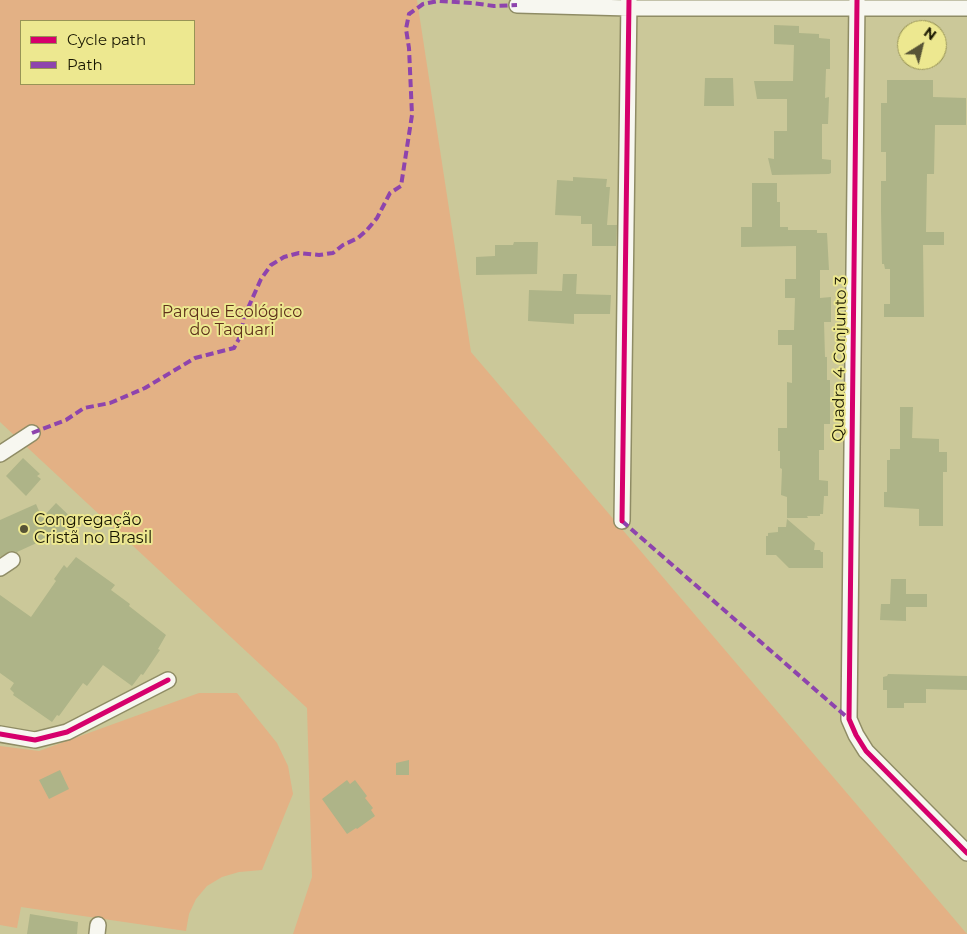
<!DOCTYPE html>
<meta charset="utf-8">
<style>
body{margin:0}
#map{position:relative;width:967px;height:934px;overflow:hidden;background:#cbc899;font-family:Montserrat,sans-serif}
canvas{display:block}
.legend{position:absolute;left:20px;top:20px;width:175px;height:65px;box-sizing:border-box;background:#ede890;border:1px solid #989456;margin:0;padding:6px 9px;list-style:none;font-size:15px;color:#181600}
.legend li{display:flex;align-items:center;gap:10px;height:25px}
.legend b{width:25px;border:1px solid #989456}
.north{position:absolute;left:897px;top:20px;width:50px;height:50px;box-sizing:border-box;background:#ede890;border:1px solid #989456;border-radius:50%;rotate:36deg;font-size:14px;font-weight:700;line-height:20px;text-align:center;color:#181600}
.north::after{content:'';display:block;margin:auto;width:18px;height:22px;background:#575436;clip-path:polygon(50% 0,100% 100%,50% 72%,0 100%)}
</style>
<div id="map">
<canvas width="967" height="934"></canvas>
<ul class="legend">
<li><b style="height:6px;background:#d6006c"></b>Cycle path</li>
<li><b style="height:6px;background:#8e44ad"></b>Path</li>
</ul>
<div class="north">N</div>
</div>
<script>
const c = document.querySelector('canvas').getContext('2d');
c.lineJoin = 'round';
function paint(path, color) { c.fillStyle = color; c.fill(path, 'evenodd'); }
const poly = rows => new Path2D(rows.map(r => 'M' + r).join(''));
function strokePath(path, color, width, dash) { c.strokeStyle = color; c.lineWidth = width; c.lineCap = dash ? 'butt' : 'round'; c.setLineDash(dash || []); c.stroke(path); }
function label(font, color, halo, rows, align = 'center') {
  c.font = font + ' Montserrat,sans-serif'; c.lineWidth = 4; c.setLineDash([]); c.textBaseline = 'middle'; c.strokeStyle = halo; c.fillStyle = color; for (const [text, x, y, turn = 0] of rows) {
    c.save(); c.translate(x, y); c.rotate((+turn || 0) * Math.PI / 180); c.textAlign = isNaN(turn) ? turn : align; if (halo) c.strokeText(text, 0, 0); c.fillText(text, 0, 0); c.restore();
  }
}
paint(poly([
 [0,0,417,0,471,352,967,934,293,934,312,877,307,708,0,422],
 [21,21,194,21,194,84,21,84],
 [199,693,237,693,277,743,288,766,293,794,262,870,239,872,222,877,207,886,196,899,189,914,186,931,21,907,17,928,0,925,0,746,39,751]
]), '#e3b185');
paint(poly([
 [774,25,799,26,799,33,819,34,819,38,830,39,830,69,826,69,825,98,829,97,828,124,822,124,822,159,831,160,831,173,829,174,772,175,768,158,774,159,774,131,787,131,787,99,757,99,754,81,793,81,794,45,774,44],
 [705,78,733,78,734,106,704,106],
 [887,80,933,80,933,97,966,98,966,125,935,125,934,174,927,174,926,232,944,232,944,245,923,245,924,317,884,317,884,304,890,304,890,269,885,269,884,264,882,264,881,211,881,181,886,181,886,152,881,152,881,103,887,103],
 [573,177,607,179,606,187,610,187,607,225,617,225,616,246,592,246,592,224,581,224,581,216,555,215,557,180,573,181],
 [752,183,777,183,777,202,780,202,780,227,788,227,788,230,817,230,817,233,827,233,829,270,820,270,820,298,831,297,831,322,824,322,825,357,827,357,827,380,830,380,830,424,824,424,824,450,819,450,819,480,828,481,828,496,824,496,823,514,820,514,820,516,807,516,808,518,787,518,787,497,781,495,782,469,780,468,780,451,778,451,778,428,787,428,787,382,792,383,792,345,778,345,778,330,794,330,795,298,785,298,785,279,796,279,796,246,741,247,741,227,752,227],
 [514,242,538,242,537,274,476,275,476,257,495,256,495,245,513,245],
 [563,274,577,274,576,294,611,295,610,314,574,314,574,324,528,321,529,290,562,291],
 [900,407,913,407,912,438,939,439,939,452,947,452,947,472,943,472,943,526,919,526,919,509,884,507,884,492,887,492,887,460,890,460,890,449,900,449],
 [23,458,40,474,37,476,41,479,26,496,6,476],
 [56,503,78,524,17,552,11,551,0,557,0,520,36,504,42,518],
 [787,519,815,543,814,550,820,550,821,552,823,552,823,568,789,568,776,555,766,555,766,536,768,536,768,533,778,532,778,527,786,527],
 [76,557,115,585,111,590,130,604,129,606,166,635,158,649,160,650,143,675,141,674,132,686,103,665,87,686,83,683,59,716,57,715,52,722,13,695,14,693,10,689,14,683,0,673,0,595,31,617,56,581,54,579,64,565,67,568],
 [891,579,906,579,906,594,927,594,927,607,906,607,906,621,880,620,881,604,890,604],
 [888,674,967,676,967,690,926,689,926,703,904,703,904,708,887,708,887,690,883,690,883,677,887,676],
 [409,760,409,775,396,775,396,763],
 [60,770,69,789,49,799,39,780],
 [347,780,350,784,355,780,367,796,365,798,373,808,371,810,375,816,357,829,356,828,347,834,322,799],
 [30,914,78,922,77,934,27,934]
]), '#aeb488');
const minor = poly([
 [857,0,849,719,856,735,866,751,967,853],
 [517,5,629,8,967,8],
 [0,454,32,433],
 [622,521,629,0],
 [0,568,12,560],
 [0,734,35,740,67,732,168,680],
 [97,934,98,925]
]);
strokePath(minor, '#8f8c65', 18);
strokePath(minor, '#f7f7f0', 15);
strokePath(poly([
 [32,433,66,420,84,408,110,403,145,388,195,358,234,348,241,335,244,317,261,279,271,265,284,257,299,253,319,255,333,253,343,245,358,238,367,230,377,218,390,193,401,186,412,115,409,48,406,29,409,14,423,4,438,1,472,3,494,6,517,5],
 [622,521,849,719]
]), '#8e44ad', 4, [8, 4]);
strokePath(poly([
 [857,0,849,719,856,735,866,751,967,853],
 [622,521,629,0],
 [0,734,35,740,67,732,168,680]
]), '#d6006c', 5);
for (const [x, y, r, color] of [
 [24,529,5,"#575436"]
]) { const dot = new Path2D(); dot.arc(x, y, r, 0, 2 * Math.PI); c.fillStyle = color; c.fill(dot); strokePath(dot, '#ede890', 2); }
label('16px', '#5e311b', '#ede890', [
 ["Parque Ecológico",232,312],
 ["do Taquari",232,330]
]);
label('16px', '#181600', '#ede890', [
 ["Quadra 4 Conjunto 3",840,359,-89]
]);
label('16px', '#181600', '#ede890', [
 ["Congregação",34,520],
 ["Cristã no Brasil",34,538]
], 'left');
</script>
